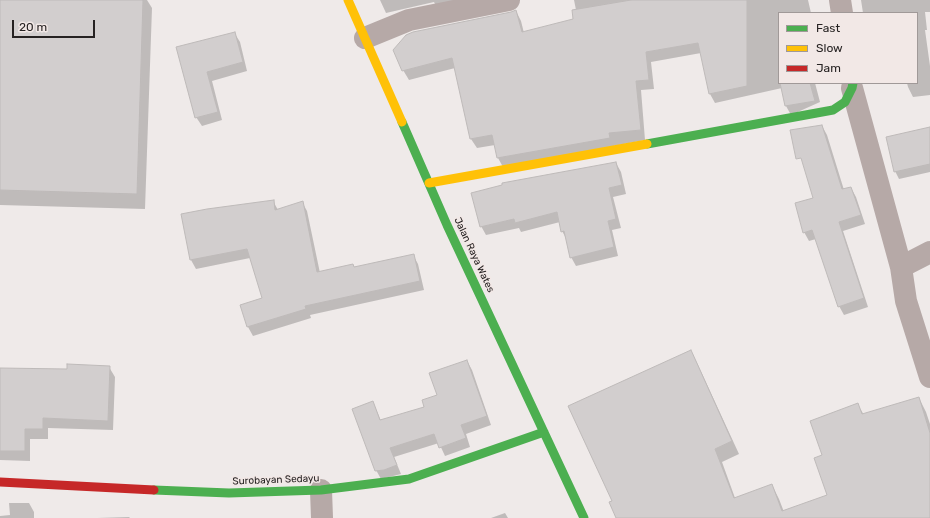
<!DOCTYPE html>
<style>
body{margin:0}
#map{position:relative;width:930px;height:518px;overflow:hidden;background:#efeae9;font-family:Rubik,sans-serif}
canvas{display:block}
.legend{position:absolute;left:778px;top:12px;width:140px;height:72px;box-sizing:border-box;background:#f2e8e6;border:1px solid #a09998;margin:0;padding:5px 7px;list-style:none;font-size:12px;color:#262222}
.legend li{display:flex;align-items:center;gap:8px;height:20px}
.legend b{width:20px;border:1px solid #a09998}
.scale{position:absolute;left:12px;top:20px;width:83px;height:18px;box-sizing:border-box;border:2px solid #262222;border-top:0;padding-left:5px;font-size:12px;line-height:14px;white-space:nowrap;color:#262222;-webkit-text-stroke:3px #f2e8e6;paint-order:stroke}
</style>
<div id="map">
<canvas width="930" height="518"></canvas>
<ul class="legend">
<li><b style="height:5px;background:#4caf50"></b>Fast</li>
<li><b style="height:5px;background:#ffc107"></b>Slow</li>
<li><b style="height:5px;background:#c62828"></b>Jam</li>
</ul>
<div class="scale">20 m</div>
</div>
<script>
const c = document.querySelector('canvas').getContext('2d');
c.lineJoin = 'round';
function paint(path, color) { c.fillStyle = color; c.fill(path, 'evenodd'); }
const poly = rows => new Path2D(rows.map(r => 'M' + r).join(''));
function strokePath(path, color, width, dash) { c.strokeStyle = color; c.lineWidth = width; c.lineCap = dash ? 'butt' : 'round'; c.setLineDash(dash || []); c.stroke(path); }
function label(font, color, halo, rows, align = 'center') {
  c.font = font + ' Rubik,sans-serif'; c.lineWidth = 3; c.setLineDash([]); c.textBaseline = 'middle'; c.strokeStyle = halo; c.fillStyle = color; for (const [text, x, y, turn = 0] of rows) {
    c.save(); c.translate(x, y); c.rotate((+turn || 0) * Math.PI / 180); c.textAlign = isNaN(turn) ? turn : align; if (halo) c.strokeText(text, 0, 0); c.fillText(text, 0, 0); c.restore();
  }
}
paint(poly([
 [0,0,147,0,152,8,145,209,0,205],
 [380,0,501,0,439,12,434,2,386,13],
 [574,0,808,0,811,13,779,13,779,83,815,83,820,102,791,115,786,106,782,88,715,103,710,94,701,53,651,62,654,89,641,90,645,140,503,167,498,158,495,145,477,148,471,139,455,68,409,80,403,70,516,11,521,21,524,33,574,20,576,10],
 [861,0,930,0,930,12,925,12,927,30,925,30,930,66,930,95,913,97,908,87,907,83,917,83,917,13,863,13],
 [235,34,240,42,247,71,212,81,222,120,202,126,196,117,177,48],
 [822,126,827,135,844,190,851,188,856,197,865,224,843,231,868,307,844,315,839,306,816,239,809,241,804,232,814,199],
 [930,129,930,172,899,179,895,171],
 [616,163,621,172,626,194,613,197,621,228,612,230,618,256,576,266,571,257,567,240,562,231,560,222,521,232,519,228,486,235,481,226],
 [273,201,278,210,302,202,307,211,320,273,354,268,413,255,418,264,424,290,310,315,311,318,253,336,248,327,241,305,263,299,250,258,196,269,191,260,182,215],
 [691,351,698,365,739,454,722,462,735,498,772,485,779,499,784,512,828,496,824,456,858,405,864,415,919,398,926,412,930,424,930,518,617,518,613,501],
 [467,361,472,370,491,425,466,434,470,447,445,456,439,443,394,457,401,474,381,479,376,470,373,402,381,421,425,407,438,396],
 [109,367,115,377,113,430,48,428,48,439,30,439,30,461,0,460,0,369,68,370],
 [9,503,29,503,34,512,34,518,0,518,0,516,10,515],
 [505,513,508,518,491,518],
 [129,517,130,518,97,518]
]), '#0003');
const building = poly([
 [0,0,143,0,137,194,0,190,0,0],
 [631,0,747,0,747,86,709,94,698,43,646,52,649,80,636,81,641,130,609,133,610,138,497,158,492,135,470,139,452,58,402,71,393,50,406,35,413,32,511,12,516,10,522,32,573,19,572,10,631,0],
 [235,32,243,62,207,72,218,112,195,118,176,47,235,32],
 [780,83,810,83,815,101,785,106,780,83],
 [822,125,842,189,851,187,861,215,839,222,864,298,838,307,812,230,803,233,795,203,813,198,801,158,796,159,790,130,822,125],
 [930,127,930,164,894,172,886,137,930,127],
 [616,162,622,185,609,188,616,219,608,221,614,247,570,258,564,231,561,232,557,212,515,223,514,219,480,227,471,193,502,185,502,183,616,162],
 [274,200,275,210,303,201,317,272,353,264,354,267,414,254,420,281,305,306,306,309,247,327,240,305,262,298,247,249,190,260,181,214,207,209,274,200],
 [691,350,732,441,715,449,734,498,772,484,782,511,827,495,814,458,822,455,810,421,858,403,862,414,919,397,930,433,930,518,616,518,609,502,612,501,568,406,691,350],
 [467,360,487,416,461,425,466,438,439,448,434,434,390,448,397,465,384,470,375,471,352,409,373,401,380,420,424,407,422,400,437,395,429,373,467,360],
 [67,364,110,366,108,421,43,418,43,429,25,429,25,451,0,451,0,368,67,369,67,364]
]);
paint(building, '#d2cece');
strokePath(building, '#bebab9', 1);
strokePath(poly([
 [840,0,842,13],
 [365,38,409,20,509,0],
 [852,88,901,267],
 [930,252,901,267,906,301,930,377],
 [321,490,322,518]
]), '#b6a9a7', 22);
strokePath(poly([
 [402,122,447,225,584,518],
 [647,144,833,110,845,102,852,88,853,83],
 [154,490,229,493,321,490,409,479,544,432]
]), '#4caf50', 9);
strokePath(poly([
 [348,0,402,122],
 [429,183,647,144]
]), '#ffc107', 9);
strokePath(poly([
 [0,482,154,490]
]), '#c62828', 9);
label('10px', '#262222', '#f2e8e6', [
 ["Jalan Raya Wates",474,255,65],
 ["Surobayan Sedayu",276,480,-2]
]);
</script>
